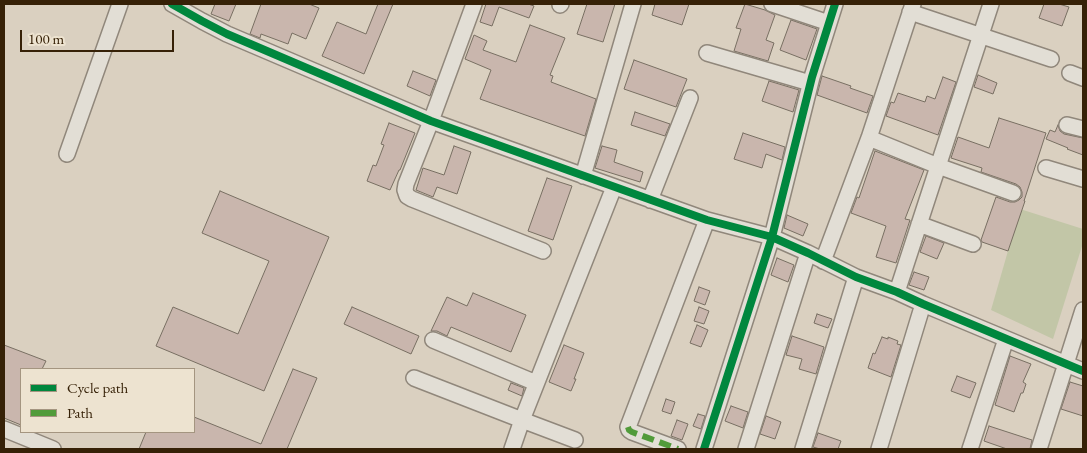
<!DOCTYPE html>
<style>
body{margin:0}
#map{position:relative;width:1087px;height:453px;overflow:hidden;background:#dad0c0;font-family:"EB Garamond",serif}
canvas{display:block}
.frame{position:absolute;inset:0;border:5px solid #362107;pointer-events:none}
.legend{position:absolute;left:20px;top:368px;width:175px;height:65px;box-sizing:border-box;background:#ede3d0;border:1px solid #a49580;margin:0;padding:6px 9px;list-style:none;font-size:15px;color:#362107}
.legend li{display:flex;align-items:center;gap:10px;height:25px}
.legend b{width:25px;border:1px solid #a49580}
.scale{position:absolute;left:20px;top:30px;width:154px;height:22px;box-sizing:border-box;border:2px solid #362107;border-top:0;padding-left:6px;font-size:15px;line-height:18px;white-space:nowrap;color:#362107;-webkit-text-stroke:4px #ede3d0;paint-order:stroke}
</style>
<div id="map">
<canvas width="1087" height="453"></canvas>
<div class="frame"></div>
<ul class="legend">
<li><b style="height:6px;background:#00873e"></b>Cycle path</li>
<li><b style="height:6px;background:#519b3a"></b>Path</li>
</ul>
<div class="scale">100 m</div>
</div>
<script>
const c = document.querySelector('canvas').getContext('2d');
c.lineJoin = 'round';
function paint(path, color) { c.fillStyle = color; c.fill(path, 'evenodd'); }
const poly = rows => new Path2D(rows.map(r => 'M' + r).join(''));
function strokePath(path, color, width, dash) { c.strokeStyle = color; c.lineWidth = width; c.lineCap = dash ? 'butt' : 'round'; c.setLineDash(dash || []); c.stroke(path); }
paint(poly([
 [1020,209,1083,229,1083,243,1053,339,991,310]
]), '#c2c6a7');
const building = poly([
 [215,4,236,4,229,21,211,14,215,4],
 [261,4,309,4,319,8,306,39,292,33,288,44,261,34,260,38,250,34,261,4],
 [378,4,393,4,364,74,322,56,337,22,366,34,378,4],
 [486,4,528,4,534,6,529,18,499,7,492,26,480,22,486,4],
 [587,4,615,4,603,42,577,34,587,4],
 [655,4,689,4,682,25,652,15,655,4],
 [745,4,765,10,775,15,766,40,774,43,768,61,734,51,741,29,736,28,745,4],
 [1044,4,1059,4,1069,7,1062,26,1039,18,1044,4],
 [791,20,817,29,806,60,780,50,791,20],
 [530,25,565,38,550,75,553,76,551,82,596,99,585,136,480,99,491,70,465,59,474,35,487,41,483,50,516,62,530,25],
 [634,60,687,79,676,107,624,89,634,60],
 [413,71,436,80,430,96,407,86,413,71],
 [978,75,997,83,993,94,974,87,978,75],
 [822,76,851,86,850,88,873,96,867,113,817,95,822,76],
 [943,77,956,82,938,135,886,116,891,102,894,103,898,93,925,102,927,96,935,99,943,77],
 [769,81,799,90,793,112,762,101,769,81],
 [635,112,670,124,665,136,631,125,635,112],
 [999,118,1046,133,1024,201,1025,201,1008,251,982,242,981,240,996,197,1010,202,1015,202,1019,200,1022,197,1022,192,1020,187,1016,184,981,172,982,168,951,158,958,137,989,148,999,118],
 [389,123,415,133,400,170,399,170,390,190,367,181,373,165,376,166,384,145,381,144,389,123],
 [1058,125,1060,131,1064,134,1083,138,1083,155,1067,149,1068,148,1046,139,1050,130,1055,132,1058,125],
 [743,133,785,147,782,160,766,154,762,168,734,159,743,133],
 [454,146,471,152,457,194,437,187,433,197,416,190,423,168,444,175,454,146],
 [602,146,617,150,614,162,643,172,640,182,595,168,602,146],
 [875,151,924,170,905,219,910,220,896,263,876,257,886,226,851,213,857,197,859,198,875,151],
 [547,178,572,186,553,240,528,231,547,178],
 [220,191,329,237,264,391,156,346,173,307,238,334,269,261,202,233,220,191],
 [787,215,808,224,803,236,784,228,787,215],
 [926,236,944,243,937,259,920,252,926,236],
 [777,258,794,265,788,282,771,275,777,258],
 [914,272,929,277,924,290,909,285,914,272],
 [699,287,710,291,705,305,694,301,699,287],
 [473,293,526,315,511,352,451,327,447,336,437,331,431,331,447,297,467,306,473,293],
 [352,307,419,336,411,354,344,324,352,307],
 [699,307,709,311,704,324,694,321,699,307],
 [817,314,832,319,828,328,814,323,817,314],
 [697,325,708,330,701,347,690,343,697,325],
 [792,336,824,347,816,374,799,369,802,359,786,355,792,336],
 [882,337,888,339,888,337,898,341,897,344,901,345,891,377,868,368,873,353,875,354,882,337],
 [4,345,46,361,42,369,21,369,21,425,4,418,4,345],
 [564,345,584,353,574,379,576,379,571,391,549,382,564,345],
 [1010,356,1031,364,1023,382,1026,384,1023,393,1021,393,1014,412,995,405,1010,356],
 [293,369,317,378,287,449,139,449,146,432,194,432,194,417,261,444,293,369],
 [957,376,976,383,970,398,951,391,957,376],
 [1070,382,1083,386,1083,416,1061,409,1070,382],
 [511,383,524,388,522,396,508,390,511,383],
 [666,399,675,402,671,414,662,411,666,399],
 [731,406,748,412,743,428,725,421,731,406],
 [698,414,705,416,701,429,693,426,698,414],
 [766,416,781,422,775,439,760,434,766,416],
 [677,420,688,424,682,440,671,436,677,420],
 [989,426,1032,440,1030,449,1007,449,984,441,989,426],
 [818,433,841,441,838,449,820,449,813,447,818,433]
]);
paint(building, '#c9b6ad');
strokePath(building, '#786f62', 1);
const minor = poly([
 [172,4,202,21,227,34,431,121,707,220,772,237,808,253,856,277,897,292,923,304,1083,371],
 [474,4,431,121,406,184,405,190,407,196,412,199,543,251],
 [772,4,829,23],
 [560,5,561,4],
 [910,12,1051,59],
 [707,53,810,83],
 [1070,73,1083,78],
 [1067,125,1083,129],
 [869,138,938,166,1013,193],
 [67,154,120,4],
 [1046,168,1083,179],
 [583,176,633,4],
 [650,200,690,98],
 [919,224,973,244],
 [823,261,869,138,913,4],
 [897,292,991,4],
 [433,340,536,383],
 [414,378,522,420,614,187],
 [4,429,53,449],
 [512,449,522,420,575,440],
 [678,449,632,432,629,430,628,427,707,220],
 [704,449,772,237,812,77,835,4],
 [746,449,808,253],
 [803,449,856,277],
 [879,449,923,304],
 [970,449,1006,339],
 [1039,449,1083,310]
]);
strokePath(minor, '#90877b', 18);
strokePath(minor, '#e2ded5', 15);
strokePath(poly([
 [628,427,629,430,632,432,678,449]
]), '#519b3a', 6, [12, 6]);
strokePath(poly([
 [172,4,202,21,227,34,431,121,707,220,772,237,808,253,856,277,897,292,923,304,1083,371],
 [704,449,772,237,812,77,835,4]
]), '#00873e', 8);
</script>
